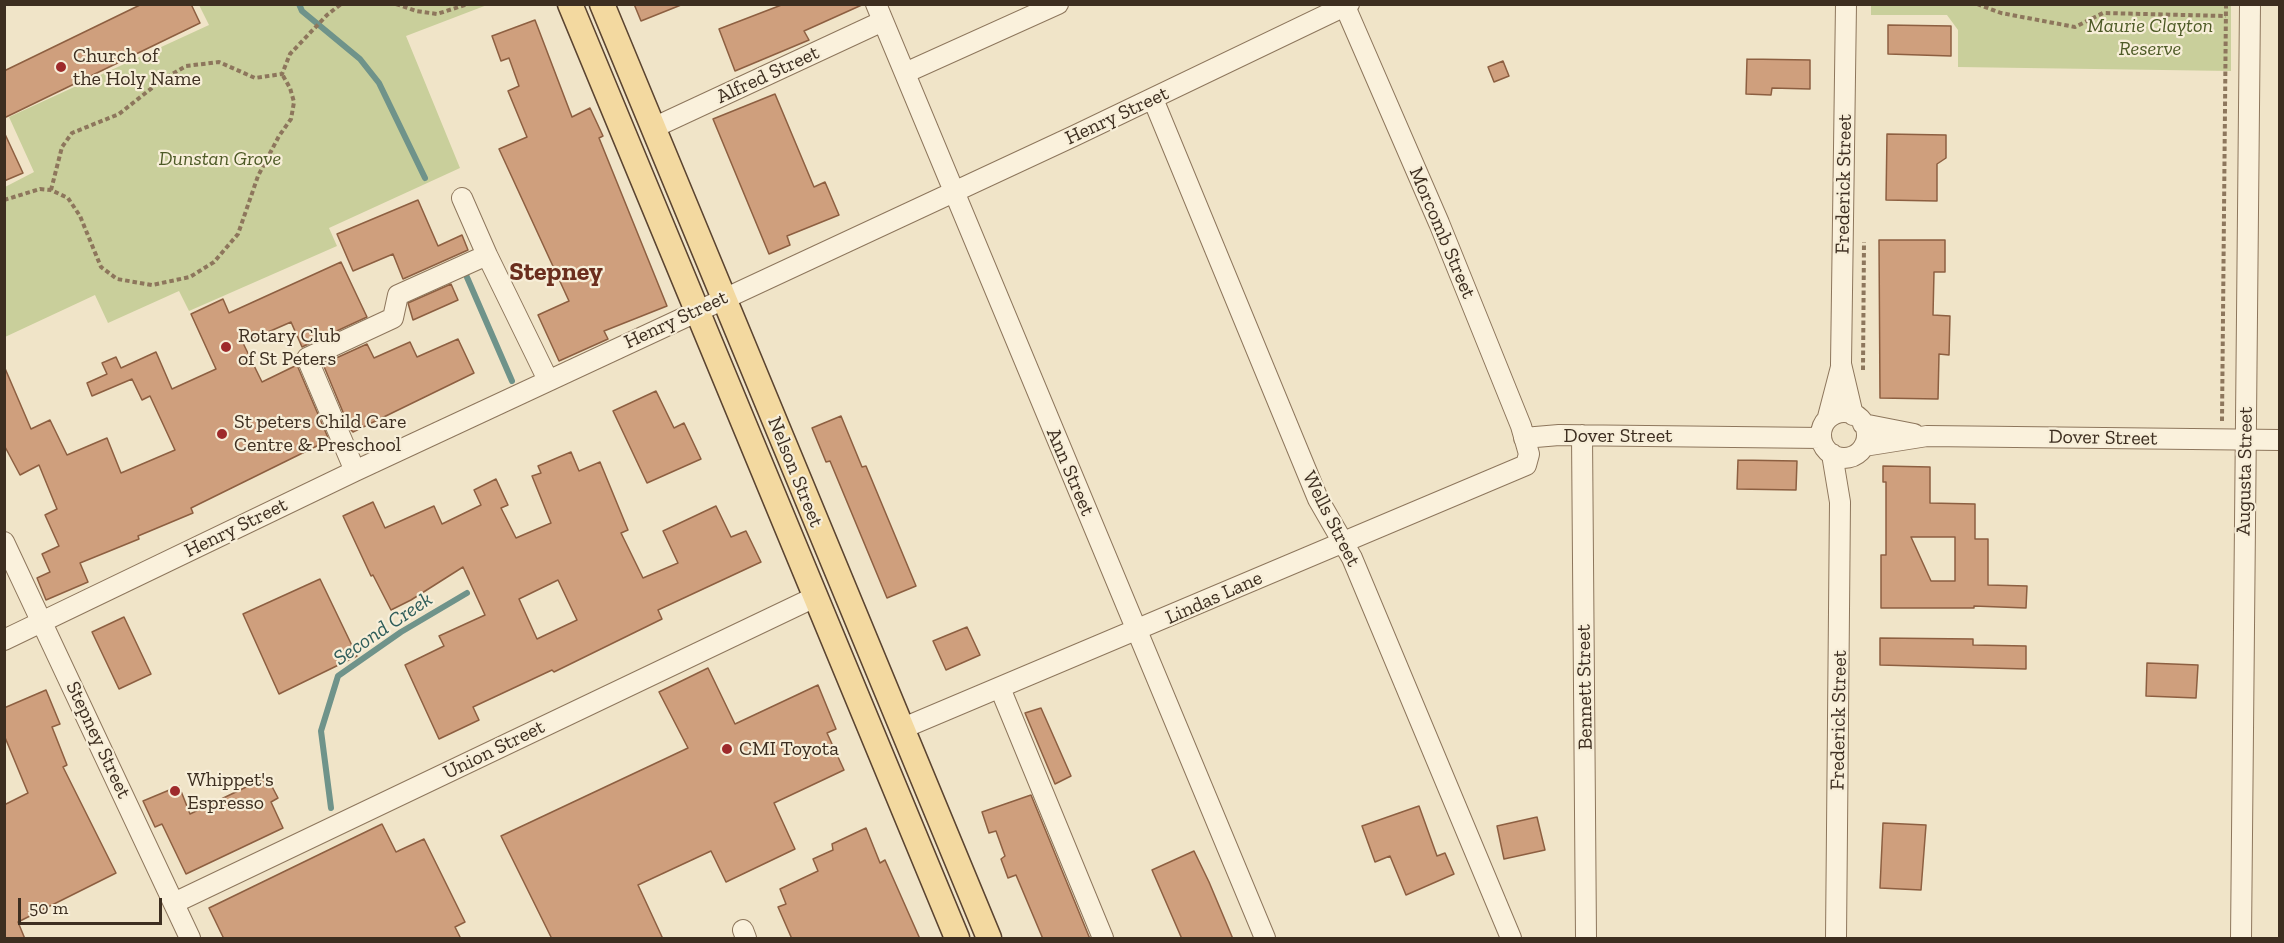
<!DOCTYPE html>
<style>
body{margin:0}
#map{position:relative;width:2284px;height:943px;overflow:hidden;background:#f0e4c8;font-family:"Zilla Slab",serif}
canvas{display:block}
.frame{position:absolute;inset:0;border:6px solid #3d2e20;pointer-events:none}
.scale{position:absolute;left:18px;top:898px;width:144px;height:27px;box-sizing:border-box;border:3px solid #3d2e20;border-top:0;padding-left:8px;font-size:18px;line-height:21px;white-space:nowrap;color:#3d2e20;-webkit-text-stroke:4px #f7eed8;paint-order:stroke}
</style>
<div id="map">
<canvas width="2284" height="943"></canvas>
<div class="frame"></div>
<div class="scale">50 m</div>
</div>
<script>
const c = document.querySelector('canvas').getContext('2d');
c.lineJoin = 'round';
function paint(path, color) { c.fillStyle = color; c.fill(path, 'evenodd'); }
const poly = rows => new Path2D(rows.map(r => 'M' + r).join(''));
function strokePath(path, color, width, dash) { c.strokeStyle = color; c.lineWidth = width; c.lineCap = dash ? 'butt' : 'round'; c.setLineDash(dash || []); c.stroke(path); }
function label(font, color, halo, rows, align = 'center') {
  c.font = font + ' "Zilla Slab",serif'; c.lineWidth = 4.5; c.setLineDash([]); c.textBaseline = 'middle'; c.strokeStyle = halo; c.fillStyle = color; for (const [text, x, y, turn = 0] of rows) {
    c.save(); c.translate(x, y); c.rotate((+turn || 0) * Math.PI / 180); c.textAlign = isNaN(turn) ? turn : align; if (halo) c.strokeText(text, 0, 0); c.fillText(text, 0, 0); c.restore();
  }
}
paint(poly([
 [1871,4,2231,5,2231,71,1958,67,1958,30,1947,15,1871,15],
 [199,5,487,5,406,36,460,168,329,228,337,246,189,311,179,291,108,323,95,295,5,337,5,187,34,172,9,117,209,25]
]), '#c9cf9b');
strokePath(poly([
 [299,4,302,11,360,59,379,83,425,178],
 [466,275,512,381],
 [331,808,321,731,338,676,401,632,467,593]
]), '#6f938a', 6);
const building = poly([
 [142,4,191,4,200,23,4,118,4,71,142,4],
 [634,4,681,4,681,5,641,21,634,4],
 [784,4,864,4,804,31,809,40,735,71,719,29,784,4],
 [535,20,572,117,590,108,603,136,599,138,667,306,604,331,608,339,559,361,538,315,569,301,499,149,527,137,508,91,519,86,509,58,501,61,492,36,535,20],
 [1888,25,1951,26,1951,56,1888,54,1888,25],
 [1747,59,1810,60,1810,89,1772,88,1771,95,1746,94,1747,59],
 [1503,61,1509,76,1494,82,1488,67,1503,61],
 [775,94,814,187,825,182,839,215,787,236,790,245,769,254,713,119,775,94],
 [4,132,23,173,4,181,4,132],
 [1887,134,1946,135,1946,158,1937,164,1937,201,1886,200,1887,134],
 [418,200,438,246,462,235,468,250,403,279,393,254,353,271,337,234,418,200],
 [1879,240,1945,240,1945,272,1934,272,1933,315,1950,316,1949,355,1939,354,1938,399,1880,398,1879,240],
 [341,262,367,317,302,347,291,322,243,343,262,382,297,365,329,440,191,508,193,513,138,536,139,539,80,563,88,582,46,600,37,578,50,572,42,554,59,546,45,515,57,509,39,465,20,475,4,445,4,366,31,429,50,420,67,455,107,438,121,473,175,450,150,396,142,400,132,379,92,396,87,383,107,374,102,363,116,357,121,368,156,352,172,389,216,369,191,314,223,299,229,313,341,262],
 [451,284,458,300,413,320,408,303,451,284],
 [458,339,474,373,353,432,350,429,323,364,367,344,374,358,410,342,417,357,458,339],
 [656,391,674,428,684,423,701,459,647,483,613,411,656,391],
 [841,416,862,467,866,466,916,586,887,598,830,461,826,462,812,428,841,416],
 [571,452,579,471,600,462,628,530,621,533,643,578,678,563,663,531,716,506,731,537,746,531,761,562,658,610,662,619,554,672,552,670,473,707,479,720,439,739,405,665,444,646,439,636,485,615,463,567,411,600,391,610,373,575,371,576,343,516,373,502,385,528,434,506,442,524,481,505,474,490,496,479,508,505,501,508,516,538,551,523,532,476,541,473,538,466,571,452],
 [558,580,577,620,537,639,519,599,558,580],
 [1738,460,1797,461,1796,490,1737,489,1738,460],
 [1883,466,1930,467,1930,503,1975,504,1975,539,1988,539,1988,585,2027,586,2026,608,1974,606,1974,608,1881,608,1881,555,1886,555,1886,482,1883,482,1883,466],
 [1911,537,1955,537,1955,581,1931,581,1911,537],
 [320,579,357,656,279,694,243,614,320,579],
 [124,617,151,674,119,689,92,632,124,617],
 [967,627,980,655,946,670,933,641,967,627],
 [1880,638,1973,639,1973,645,2026,646,2026,669,1880,665,1880,638],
 [2147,663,2198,665,2196,698,2146,696,2147,663],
 [708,668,735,724,818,685,836,729,827,733,844,770,774,803,795,849,726,882,711,851,638,885,663,939,552,939,501,836,688,748,659,692,708,668],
 [46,690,60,724,52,727,67,765,63,767,116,873,18,922,25,939,4,939,4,805,28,793,4,735,4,708,46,690],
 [1041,708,1071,776,1055,784,1025,713,1041,708],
 [267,777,278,798,271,802,283,828,186,874,162,824,155,827,143,801,179,786,190,814,267,777],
 [1031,795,1090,939,1043,939,1016,875,1008,878,1001,859,1005,856,996,831,989,833,982,812,1031,795],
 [1419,806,1437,856,1445,853,1454,874,1406,895,1390,856,1375,862,1362,826,1419,806],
 [1537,817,1545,850,1504,859,1497,826,1537,817],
 [1883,823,1926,825,1921,890,1880,888,1883,823],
 [382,824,396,852,424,839,465,922,455,927,461,939,224,939,209,908,382,824],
 [866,828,880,863,885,860,920,939,792,939,778,907,786,904,780,889,818,871,813,859,833,850,832,844,866,828],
 [1194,851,1209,882,1233,939,1182,939,1152,870,1194,851]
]);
paint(building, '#cf9f7d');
strokePath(building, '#8d5f41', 1.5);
const minor = poly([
 [876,4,1265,938],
 [1846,4,1841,364,1853,415],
 [905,73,1058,4],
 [1153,99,1318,499,1352,558,1511,938],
 [653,128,883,21],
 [487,255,548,380],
 '1821 435a23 23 0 1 1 46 0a23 23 0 1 1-46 0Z',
 [1828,417,1841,367],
 [1863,424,1914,434],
 [1582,435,1586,938],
 [1524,438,1559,435,1821,438],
 [1864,446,1927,436,2280,440],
 [1832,454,1840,502,1836,938],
 [355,471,307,358,393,318,398,295,487,255,462,198],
 [4,542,190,938],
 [4,640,355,471,1074,136,1349,4],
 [1000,688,1103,938],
 [901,729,1526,465,1529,454,1521,426,1439,223,1344,4],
 [174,903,815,597],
 [743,930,746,938],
 [2241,938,2250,4]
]);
const major = poly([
 [570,4,957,938],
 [602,4,989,938]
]);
strokePath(minor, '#8d765c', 22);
strokePath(major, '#5b4430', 27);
strokePath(poly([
 [396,4,416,11,437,14,468,4],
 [1977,4,2001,13,2075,27,2103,13,2226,16],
 [51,190,62,147,72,133,119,114,162,80,186,66,219,62,255,78,282,74,290,54,327,15,341,4],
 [4,200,40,189,51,190,68,198,80,216,101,267,117,279,152,285,190,277,214,262,238,234,258,176,279,136,291,119,294,102,290,88,282,74],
 [1863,370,1864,242],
 [2222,421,2226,4]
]), '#8d765c', 4, [4.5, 3]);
strokePath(minor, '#faf1dc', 20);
strokePath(major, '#f3d9a0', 24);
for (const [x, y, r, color] of [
 [61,67,6,"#9e2a2b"],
 [226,347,6,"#9e2a2b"],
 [222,434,6,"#9e2a2b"],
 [727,749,6,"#9e2a2b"],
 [175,791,6,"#9e2a2b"]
]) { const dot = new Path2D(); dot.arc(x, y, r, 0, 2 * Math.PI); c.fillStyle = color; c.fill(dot); strokePath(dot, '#f7eed8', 2); }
label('italic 20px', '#4d5a26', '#f7eed8', [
 ["Maurie Clayton",2150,26],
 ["Reserve",2150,49],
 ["Dunstan Grove",220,159]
]);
label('20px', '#3d2e20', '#f7eed8', [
 ["Church of",73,56],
 ["the Holy Name",73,79],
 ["Rotary Club",238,336],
 ["of St Peters",238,359],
 ["St peters Child Care",234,422],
 ["Centre & Preschool",234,445],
 ["CMI Toyota",739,749],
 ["Whippet's",187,780],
 ["Espresso",187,803]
], 'left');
label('20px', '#3d2e20', '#f7eed8', [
 ["Alfred Street",768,75,-25],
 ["Henry Street",1117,116,-25],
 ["Frederick Street",1844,184,-89],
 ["Morcomb Street",1442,233,67],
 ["Henry Street",676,320,-25],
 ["Dover Street",1618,436],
 ["Dover Street",2103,438,1],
 ["Augusta Street",2245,471,-89],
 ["Nelson Street",795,472,68],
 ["Ann Street",1070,472,67],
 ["Wells Street",1331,519,63],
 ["Henry Street",236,528,-26],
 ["Lindas Lane",1214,598,-24],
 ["Bennett Street",1585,687,-91],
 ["Frederick Street",1839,720,-89],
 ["Stepney Street",98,740,65],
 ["Union Street",494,750,-26]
]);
label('italic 21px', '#2f5d5a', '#f7eed8', [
 ["Second Creek",383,629,-34]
]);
label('bold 26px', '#6b2e1e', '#f7eed8', [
 ["Stepney",556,273]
]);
</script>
